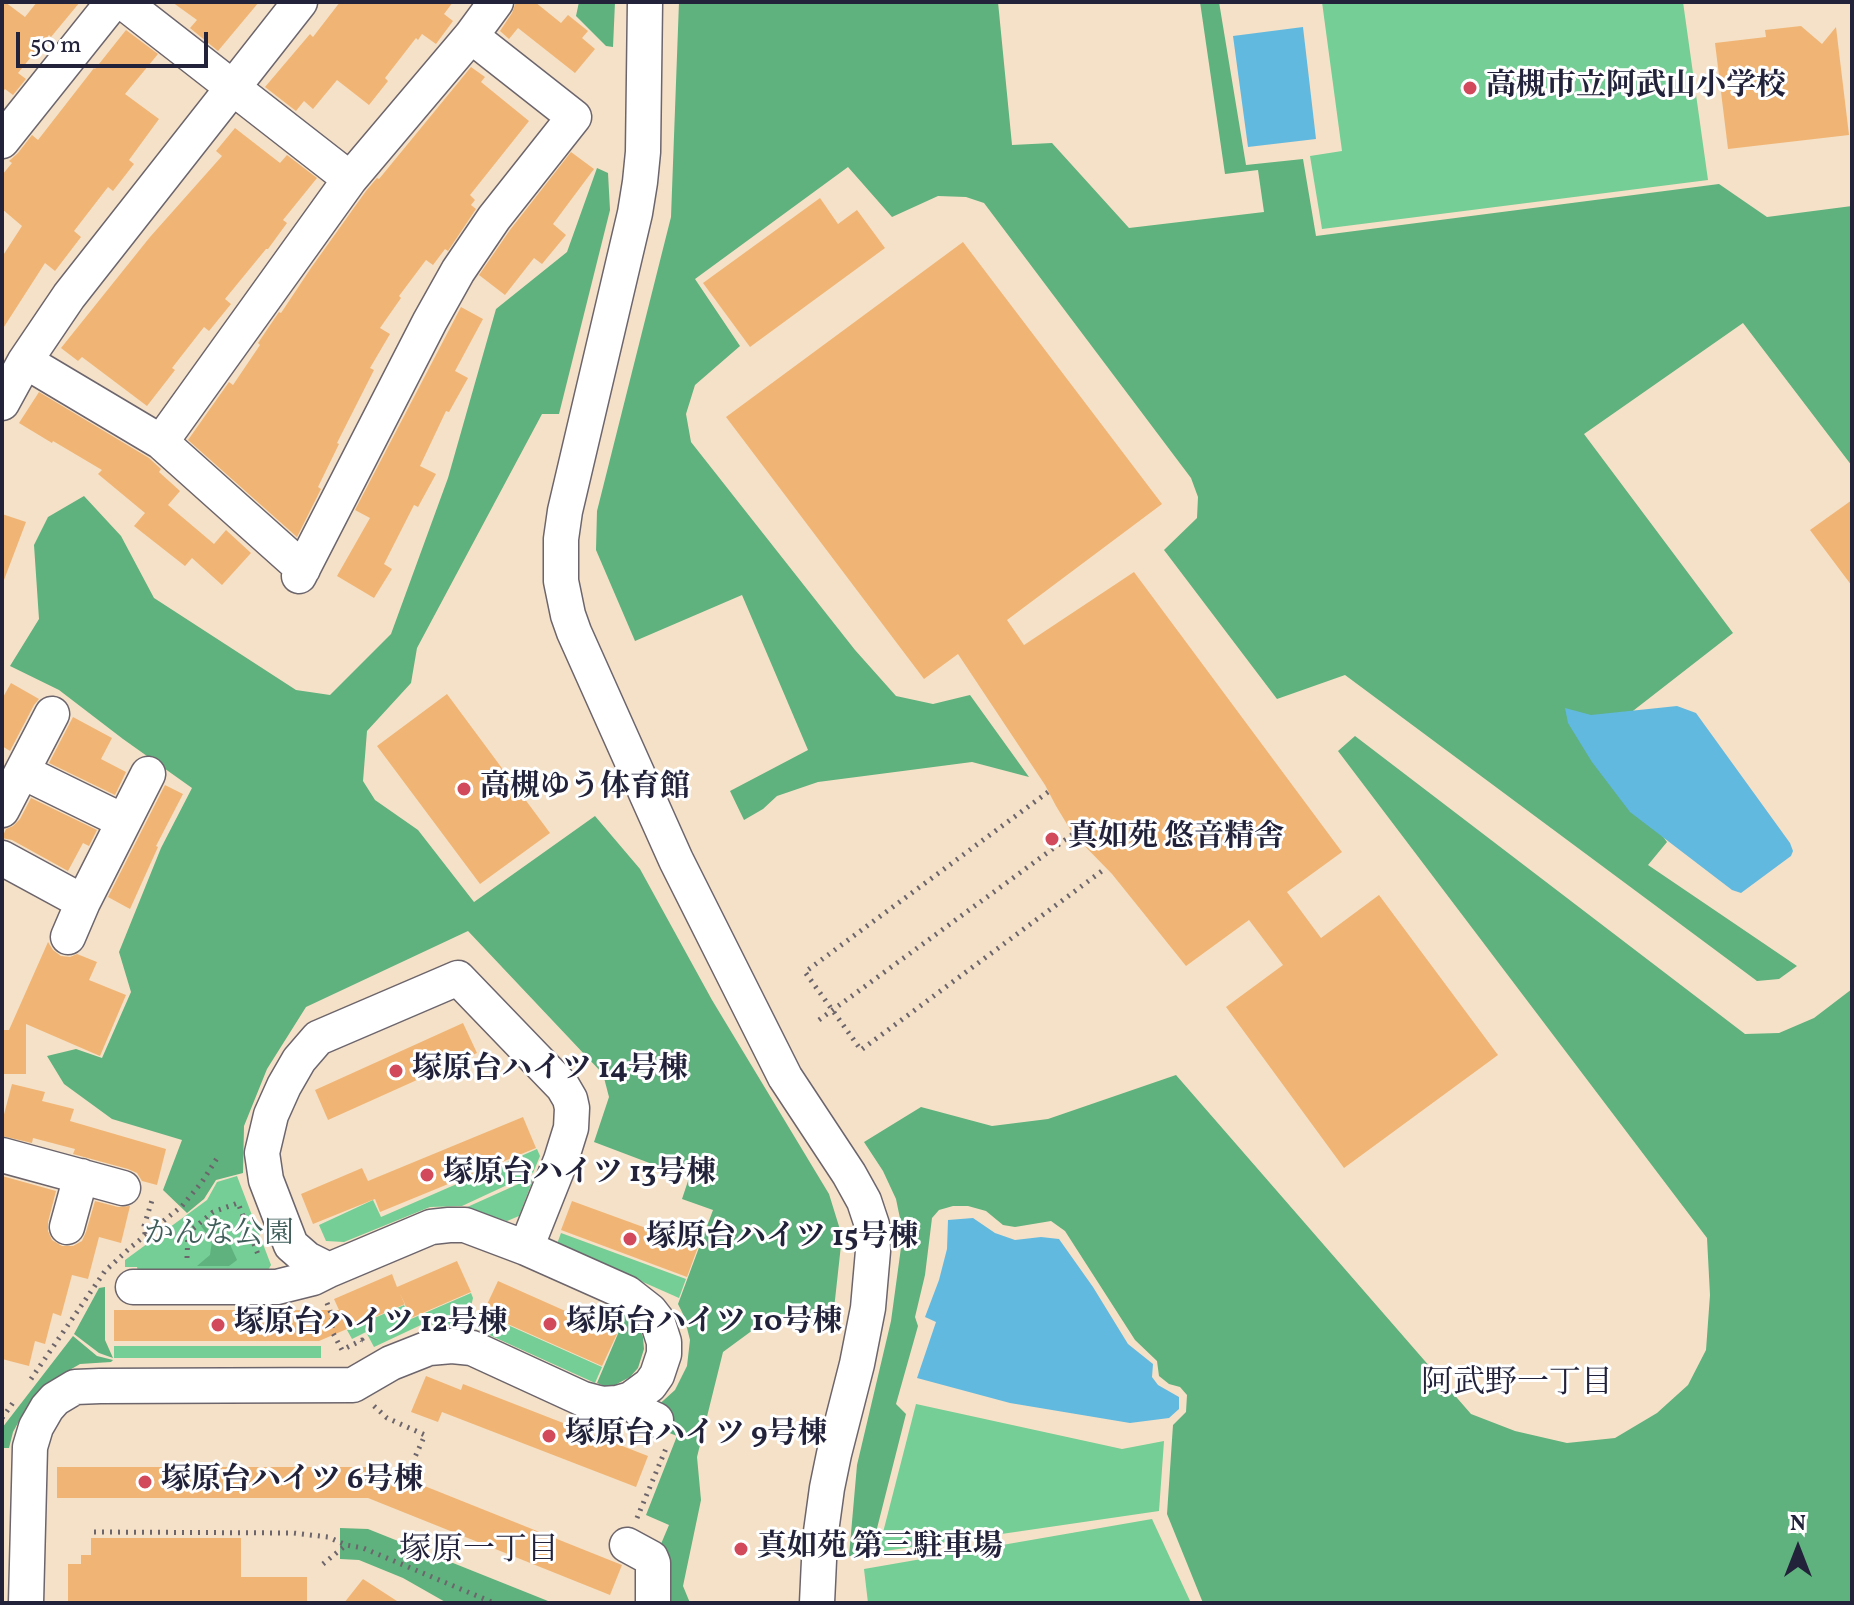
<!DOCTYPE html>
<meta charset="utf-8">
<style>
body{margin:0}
#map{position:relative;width:1854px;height:1605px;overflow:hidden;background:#f5e1c7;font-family:Vollkorn,serif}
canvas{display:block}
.frame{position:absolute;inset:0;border:4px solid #22223b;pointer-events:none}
.north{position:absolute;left:1758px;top:1509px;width:80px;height:80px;-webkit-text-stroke:6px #fff;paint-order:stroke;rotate:0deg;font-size:22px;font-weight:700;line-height:32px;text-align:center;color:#22223b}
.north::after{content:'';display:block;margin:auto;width:28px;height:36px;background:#22223b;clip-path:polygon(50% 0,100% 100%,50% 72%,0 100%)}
.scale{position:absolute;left:16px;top:32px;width:192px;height:36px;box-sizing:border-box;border:4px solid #22223b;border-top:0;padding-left:10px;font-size:24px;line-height:28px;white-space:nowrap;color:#22223b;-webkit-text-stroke:6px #fff;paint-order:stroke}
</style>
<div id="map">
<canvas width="1854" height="1605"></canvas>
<div class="frame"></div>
<div class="north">N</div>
<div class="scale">50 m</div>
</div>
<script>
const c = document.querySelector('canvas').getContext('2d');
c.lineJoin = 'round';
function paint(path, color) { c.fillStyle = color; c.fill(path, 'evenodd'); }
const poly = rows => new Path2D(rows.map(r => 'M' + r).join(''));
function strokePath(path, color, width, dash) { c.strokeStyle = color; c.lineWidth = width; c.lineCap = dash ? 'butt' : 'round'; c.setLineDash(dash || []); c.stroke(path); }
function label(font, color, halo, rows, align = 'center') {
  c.font = font + ' Vollkorn,"Noto Serif JP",serif'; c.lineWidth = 6; c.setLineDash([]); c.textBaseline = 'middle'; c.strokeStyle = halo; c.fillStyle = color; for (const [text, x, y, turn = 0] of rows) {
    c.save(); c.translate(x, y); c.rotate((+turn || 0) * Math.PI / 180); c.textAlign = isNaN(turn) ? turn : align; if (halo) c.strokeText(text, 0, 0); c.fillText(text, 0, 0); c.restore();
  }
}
paint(poly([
 [1322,2,1683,2,1708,180,1322,229,1310,156,1342,151],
 [537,1149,540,1156,533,1173,462,1206,430,1207,344,1242,326,1241,319,1225,373,1200,381,1217],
 [237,1176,271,1265,267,1272,138,1273,137,1267,125,1267,125,1260,207,1200,217,1182],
 [534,1177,519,1216,507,1221,465,1208],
 [561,1233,686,1279,679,1298,557,1244],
 [471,1293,473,1298,466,1327,423,1324,374,1347,366,1332,352,1339,347,1330,404,1305,411,1319],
 [483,1314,602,1367,595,1383,476,1329],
 [114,1346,321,1346,321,1358,114,1358],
 [916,1404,1122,1449,1164,1441,1159,1511,878,1552],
 [1152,1519,1191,1603,868,1603,864,1569]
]), '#74ce95');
paint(poly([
 [579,2,615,2,613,47,606,46,576,16],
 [679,2,998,2,1012,145,1052,143,1129,228,1264,212,1258,170,1225,174,1200,2,1219,2,1246,165,1303,159,1316,236,1719,184,1767,217,1852,206,1852,466,1743,323,1584,434,1733,633,1593,742,1667,842,1648,865,1797,966,1779,979,1757,981,1345,675,1277,699,1164,550,1197,518,1198,497,1191,478,984,203,966,197,938,196,892,217,848,167,695,279,740,346,695,385,686,414,691,442,855,650,896,696,933,704,970,695,1029,777,972,762,818,782,777,796,763,809,744,820,730,791,808,750,742,595,635,641,596,550,597,511,671,217],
 [597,168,608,173,610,210,559,414,542,414,417,648,411,683,367,731,363,781,375,800,418,830,474,902,595,816,640,869,712,1000,829,1194,842,1236,832,1327,776,1313,723,1352,697,1457,701,1500,683,1586,690,1603,658,1603,658,1551,669,1525,646,1515,677,1436,662,1430,654,1409,675,1390,687,1366,690,1340,684,1316,678,1304,713,1210,682,1199,689,1178,594,1142,609,1097,603,1074,468,931,306,1007,267,1069,244,1126,243,1173,216,1180,204,1199,187,1213,163,1190,182,1140,112,1119,64,1084,47,1056,76,1049,102,1058,131,992,119,952,161,848,192,788,123,739,59,690,10,666,39,619,34,545,48,517,84,496,121,536,154,598,296,690,330,695,391,634,448,478,496,309,567,252],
 [1355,736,1745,1034,1779,1033,1814,1018,1852,989,1852,1603,1203,1603,1167,1514,1173,1425,1186,1412,1187,1395,1180,1387,1169,1384,1159,1376,1157,1361,1135,1340,1065,1231,1051,1221,1015,1227,1003,1225,986,1211,968,1206,953,1206,939,1210,932,1218,925,1275,915,1317,918,1326,896,1404,906,1414,870,1556,849,1556,857,1465,891,1321,903,1233,896,1199,883,1171,864,1142,921,1107,992,1126,1048,1119,1176,1075,1471,1414,1515,1431,1567,1443,1615,1438,1657,1413,1688,1385,1706,1350,1710,1295,1707,1238,1338,751],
 [214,1215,223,1229,237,1260,229,1266,197,1266,210,1255,212,1241,201,1226],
 [105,1287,105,1340,113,1358,99,1353,74,1334,99,1288],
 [614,1307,629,1315,638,1325,643,1337,644,1349,638,1368,630,1377,613,1386,607,1387,597,1383,620,1329,606,1323],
 [73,1336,97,1356,113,1360,111,1362,80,1364,54,1379,25,1410,13,1432,9,1448,2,1448,2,1428],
 [340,1528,368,1529,553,1603,447,1603,403,1578,359,1560,340,1559]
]), '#5fb17e');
paint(poly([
 [1303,27,1316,139,1248,147,1233,36],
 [1677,706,1696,713,1790,843,1793,851,1791,856,1741,893,1732,890,1630,812,1592,762,1568,723,1565,708,1591,715],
 [973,1218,995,1233,1015,1240,1041,1237,1059,1239,1093,1287,1128,1344,1153,1364,1152,1377,1158,1385,1179,1397,1179,1409,1169,1418,1130,1423,1010,1403,917,1378,936,1322,925,1317,939,1280,947,1249,948,1220]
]), '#62b9df');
paint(poly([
 [2,2,5,2,25,17,37,2,80,2,51,37,49,35,18,73,26,79,13,95,5,89,2,93],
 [172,2,259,2,218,51,190,28,197,20],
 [340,2,453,2,444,14,453,21,436,44,422,34,418,40,416,38,385,78,388,81,369,105,337,80,313,109,304,101,296,111,265,87,310,34,313,37],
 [516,2,535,2,561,23,568,15,588,31,582,38,595,49,575,73,518,28,509,39,500,31,512,13],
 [1801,26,1822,44,1836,27,1849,135,1728,149,1715,43,1766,37,1765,30],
 [126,30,158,54,125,94,159,119,129,160,134,164,113,191,108,187,74,231,81,237,55,271,45,263,2,330,2,257,22,226,2,209,2,175,12,163,9,161,18,153,32,135,38,140,94,68,95,69],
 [471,67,485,77,481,82,529,121,470,195,475,200,471,205,476,209,448,251,445,249,433,265,426,260,399,296,401,298,380,328,390,334,370,368,374,370,337,443,339,444,318,487,321,489,297,537,188,440,229,382,233,385,260,345,258,343,279,312,281,313,311,268,366,191,377,178,379,179],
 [235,128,280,163,287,155,317,178,283,220,287,223,268,249,266,249,225,299,231,304,209,331,204,327,172,368,175,370,147,406,82,357,78,361,61,348,150,237,222,156,216,151],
 [571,152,594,169,553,224,566,235,542,264,534,258,505,295,479,275,510,230],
 [820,198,838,224,857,210,885,248,750,347,703,283],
 [963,242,1162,504,1007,620,1024,645,1134,572,1342,852,1287,892,1321,938,1379,895,1498,1055,1344,1168,1226,1007,1283,965,1249,920,1186,966,1112,874,1073,834,1056,806,1045,785,958,654,924,679,726,417],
 [461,307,483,319,455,371,468,378,449,412,446,411,420,466,436,474,418,507,414,505,384,564,392,569,374,598,337,576,370,518,355,510],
 [39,392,149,458,161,469,159,472,180,491,168,505,214,544,226,530,251,553,222,585,192,558,185,566,134,526,145,513,98,474,102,470,53,441,52,443,19,423],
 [1852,500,1852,586,1810,530],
 [2,514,26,522,4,580,2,580],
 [11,683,39,699,34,705,10,751,2,746,2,699],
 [447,694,550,833,480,884,377,746],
 [73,717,112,738,101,759,126,772,115,795,49,763],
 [165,785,183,794,156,846,158,847,130,909,108,897],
 [31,798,97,830,89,846,83,843,68,871,12,840,2,838,6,829,13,826,20,819],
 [48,942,53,950,61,956,70,957,77,954,97,962,89,980,126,995,100,1056,26,1024,26,1074,2,1074,2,1030,9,1030],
 [463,1023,477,1053,328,1120,315,1090],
 [12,1084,45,1092,42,1101,74,1109,70,1121,166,1149,157,1185,142,1181,137,1173,128,1169,73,1154,75,1149,33,1138,32,1143,2,1136,2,1122],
 [523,1117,536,1148,380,1212,375,1199,313,1224,301,1194,362,1168,368,1181],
 [2,1176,56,1191,48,1222,48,1231,52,1240,62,1246,73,1246,82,1241,86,1232,95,1201,118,1207,130,1206,121,1243,99,1237,88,1279,72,1275,61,1316,53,1313,45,1344,35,1341,29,1366,2,1359],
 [572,1201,698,1247,687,1277,561,1230],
 [457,1261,471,1292,411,1318,400,1294,405,1304,319,1341,114,1341,114,1310,339,1310,334,1299,392,1274,397,1287],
 [498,1281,617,1334,602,1366,483,1313],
 [426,1376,461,1390,463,1384,648,1456,636,1487,442,1412,438,1422,411,1412],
 [57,1467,377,1467,622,1565,610,1595,368,1498,57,1498],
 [91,1538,241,1538,241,1577,307,1577,307,1603,68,1603,68,1564,81,1564,81,1555,91,1555],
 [363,1579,400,1603,344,1603]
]), '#f0b575');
const minor = poly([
 [123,2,350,179],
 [645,2,643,152,640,182,635,213,565,511,561,539,561,581,568,615,574,632,676,860,785,1077,849,1174,864,1201,872,1225,873,1251,868,1308,857,1364,834,1454,827,1488,820,1539,817,1603],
 [2,141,113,2],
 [25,361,161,442,303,569],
 [2,403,25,361,69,296,300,2],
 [161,442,350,179,471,36,496,2],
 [299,576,430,321,458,271,494,218,574,117,471,36],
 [23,772,123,821],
 [2,810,52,714],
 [2,858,83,902],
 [68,937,83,902,148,774],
 [2,1155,123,1188],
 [67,1227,81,1176],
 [133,1287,277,1287,313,1278,329,1270],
 [631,1399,643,1414,656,1420],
 [627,1545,651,1558,653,1563,653,1603],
 [26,1603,30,1447,36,1427,47,1408,55,1399,75,1387,100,1386,353,1385,391,1363,429,1348,452,1346,472,1348,583,1399,602,1404,617,1403,631,1399,650,1385,657,1375,664,1354,664,1342,657,1320,650,1311,627,1293,526,1248,561,1160,571,1128,572,1108,570,1099,563,1087,458,978,318,1038,299,1060,284,1086,271,1115,262,1153,266,1180,291,1245,307,1259,329,1270,431,1227,449,1225,465,1225,526,1248]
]);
strokePath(minor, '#6c656c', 37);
strokePath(poly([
 [1048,792,805,972,861,1050,1106,868],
 [819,1020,1073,834],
 [152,1230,160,1236],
 [145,1234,144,1226,153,1197],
 [187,1258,188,1233,213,1212,238,1203,259,1257],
 [327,1303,332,1316,332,1331,342,1350,362,1340,364,1345],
 [31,1379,105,1271,131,1247,182,1206,202,1182,219,1155],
 [374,1406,387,1418,425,1435,415,1457],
 [2,1418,15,1400],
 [637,1518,667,1446],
 [94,1532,293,1533,328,1537,346,1545],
 [323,1564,346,1545,363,1548,494,1603]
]), '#6c656c', 5, [2, 6]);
strokePath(minor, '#fff', 34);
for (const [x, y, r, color] of [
 [1470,88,8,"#d1495b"],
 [464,789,8,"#d1495b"],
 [1052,839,8,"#d1495b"],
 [396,1071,8,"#d1495b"],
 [427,1175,8,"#d1495b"],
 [630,1239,8,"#d1495b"],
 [550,1324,8,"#d1495b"],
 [218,1325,8,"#d1495b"],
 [549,1436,8,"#d1495b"],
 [145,1482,8,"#d1495b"],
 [741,1549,8,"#d1495b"]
]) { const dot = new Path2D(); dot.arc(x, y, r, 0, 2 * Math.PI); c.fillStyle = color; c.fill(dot); strokePath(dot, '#fff', 3); }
label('bold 30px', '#22223b', '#fff', [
 ["高槻市立阿武山小学校",1486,88],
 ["高槻ゆう体育館",480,789],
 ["真如苑 悠音精舎",1068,839],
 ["塚原台ハイツ 14号棟",412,1071],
 ["塚原台ハイツ 13号棟",443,1175],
 ["塚原台ハイツ 15号棟",646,1239],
 ["塚原台ハイツ 10号棟",566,1324],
 ["塚原台ハイツ 12号棟",234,1325],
 ["塚原台ハイツ 9号棟",565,1436],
 ["塚原台ハイツ 6号棟",161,1482],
 ["真如苑 第三駐車場",757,1549]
], 'left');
label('30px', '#3f5e5a', '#fff', [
 ["かんな公園",219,1236]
]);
label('32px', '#22223b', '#fff', [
 ["阿武野一丁目",1517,1386],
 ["塚原一丁目",479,1553]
]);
</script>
